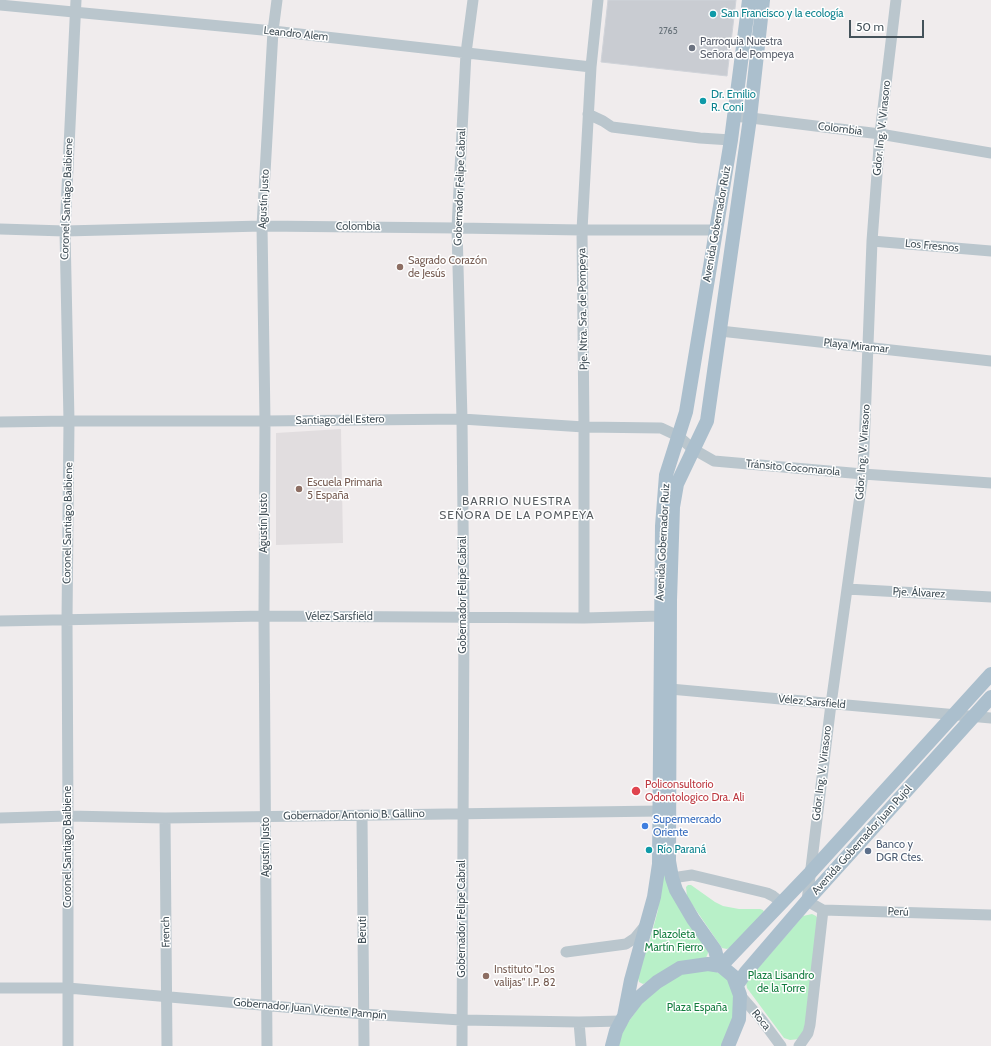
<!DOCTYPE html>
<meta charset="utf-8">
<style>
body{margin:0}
#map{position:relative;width:991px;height:1046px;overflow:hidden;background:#f0eced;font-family:Cabin,sans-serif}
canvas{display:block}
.scale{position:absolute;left:849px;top:20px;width:75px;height:18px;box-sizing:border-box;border:2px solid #44525a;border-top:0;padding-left:5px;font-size:12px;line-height:14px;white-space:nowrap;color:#44525a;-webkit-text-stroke:3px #fff;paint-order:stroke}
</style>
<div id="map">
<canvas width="991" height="1046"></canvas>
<div class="scale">50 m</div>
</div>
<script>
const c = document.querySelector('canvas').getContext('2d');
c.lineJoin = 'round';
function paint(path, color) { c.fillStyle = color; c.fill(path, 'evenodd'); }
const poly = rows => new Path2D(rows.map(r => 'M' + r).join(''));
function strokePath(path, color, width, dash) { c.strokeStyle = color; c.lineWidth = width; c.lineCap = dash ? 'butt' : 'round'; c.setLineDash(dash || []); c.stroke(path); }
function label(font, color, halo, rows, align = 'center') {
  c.font = font + ' Cabin,sans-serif'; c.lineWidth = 3; c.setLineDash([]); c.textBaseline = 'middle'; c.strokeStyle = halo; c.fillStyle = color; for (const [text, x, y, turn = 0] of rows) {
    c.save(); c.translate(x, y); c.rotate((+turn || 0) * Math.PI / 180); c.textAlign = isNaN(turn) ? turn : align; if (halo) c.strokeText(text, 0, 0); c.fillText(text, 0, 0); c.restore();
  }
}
paint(poly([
 [341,429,343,543,276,545,276,433]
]), '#e1dddf');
paint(poly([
 [663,854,708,949,708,953,706,958,643,984,639,982,638,978,638,973,650,940,658,910],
 [688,885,691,885,715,902,723,906,739,909,760,909,763,910,764,912,732,947,727,949,722,948,687,897,686,887],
 [812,914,816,916,818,919,807,1027,799,1039,790,1040,784,1038,747,988,746,982,803,916],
 [702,970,714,971,721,974,728,980,734,989,735,1013,723,1046,617,1046,624,1028,647,996,681,974]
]), '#b8f0c8');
const building = poly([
 [608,0,736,0,727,76,601,62,608,0]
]);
paint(building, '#c9ccd2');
strokePath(building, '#d0d3d9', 1);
strokePath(poly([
 [896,0,880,134,872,241,863,474,831,704,807,901,823,910,991,915],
 [0,5,273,31,591,67],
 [588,114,603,121,612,127,700,138,731,140],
 [735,116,880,134,991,153],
 [0,229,65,231,262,226,457,228,582,230,716,230],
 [872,241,991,251],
 [720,331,991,361],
 [0,422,69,421,265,421,462,419,584,427,661,428,678,436,693,449,714,461,863,474,991,483],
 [847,589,991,597],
 [584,618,584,427,582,230,591,67,598,0],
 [0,621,264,616,584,618,660,616,665,608],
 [670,689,991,718],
 [362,815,364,1046],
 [0,818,68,816,165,818,660,811],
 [165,818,167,1046],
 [672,878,692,875,767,893,773,896,782,903],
 [566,952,626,944,635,938,644,927],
 [0,988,68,988,363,1014,461,1020,579,1022,621,1021],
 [740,995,761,1019,781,1046],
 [579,1022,581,1046],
 [68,1046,68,816,67,620,69,421,65,231,76,0],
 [267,1046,264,616,265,421,262,226,273,31,277,0],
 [462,1046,464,617,462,419,457,228,466,53,473,0],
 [799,1046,808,1033,810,1025,823,910]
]), '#bac6cd', 11);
strokePath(poly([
 [716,964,717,958,715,950,693,919,676,890,672,878,669,861,670,600,673,507,677,484,707,421,750,118,763,0],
 [721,966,810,873,991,674],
 [737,985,746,972,807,901,991,697],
 [624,1016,631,980,654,897,659,864,662,526,666,475,686,412,731,140,749,0],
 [612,1046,616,1031,624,1016,637,999,657,982,680,968,708,964,721,966,733,976,740,995,739,1019,728,1046]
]), '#abbfcd', 14);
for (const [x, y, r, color] of [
 [713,14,4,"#0f9aa8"],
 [692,48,4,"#6b7280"],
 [703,101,4,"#0f9aa8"],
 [400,267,4,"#8d6e63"],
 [299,489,4,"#8d6e63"],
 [636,791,5,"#e0444e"],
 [645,826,4,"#3f7fe0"],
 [649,850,4,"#0f9aa8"],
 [868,851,4,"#5c6f8a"],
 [486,976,4,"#8d6e63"]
]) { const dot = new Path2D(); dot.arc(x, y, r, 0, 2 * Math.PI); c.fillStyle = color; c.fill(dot); strokePath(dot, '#fff', 1.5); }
label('9px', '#657078', null, [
 ["2765",668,31]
]);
label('11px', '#0d838f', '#fff', [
 ["San Francisco y la ecología",721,14],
 ["Dr. Emilio",711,95],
 ["R. Coni",711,108],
 ["Río Paraná",657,850]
], 'left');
label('11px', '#44525a', '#fff', [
 ["Leandro Alem",296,34,6],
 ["Gdor. Ing. V. Virasoro",882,128,-84],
 ["Colombia",840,129,7],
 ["Gobernador Felipe Cabral",460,187,-88],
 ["Coronel Santiago Baibiene",67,199,-88],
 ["Agustín Justo",264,199,-87],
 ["Avenida Gobernador Ruiz",717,224,-80],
 ["Colombia",358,227],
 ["Los Fresnos",932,246,5],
 ["Pje. Ntra. Sra. de Pompeya",583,309,-91],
 ["Playa Miramar",856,346,6],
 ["Santiago del Estero",340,420,-1],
 ["Gdor. Ing. V. Virasoro",863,452,-86],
 ["Tránsito Cocomarola",793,468,5],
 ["Coronel Santiago Baibiene",68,523,-89],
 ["Agustín Justo",264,523,-90],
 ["Avenida Gobernador Ruiz",663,542,-87],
 ["Pje. Álvarez",919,593,3],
 ["Gobernador Felipe Cabral",463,595,-90],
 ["Vélez Sarsfield",339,617],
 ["Vélez Sarsfield",812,702,5],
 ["Gdor. Ing. V. Virasoro",822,773,-83],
 ["Gobernador Antonio B. Gallino",354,815,-1],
 ["Avenida Gobernador Juan Pujol",862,840,-48],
 ["Coronel Santiago Baibiene",68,847,-90],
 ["Agustín Justo",266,847,-90],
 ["Perú",898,912,2],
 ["Gobernador Felipe Cabral",462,919,-90],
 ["Beruti",363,930,-90],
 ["French",166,932,-91],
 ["Gobernador Juan Vicente Pampín",310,1009,5],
 ["Roca",761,1020,51]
]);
label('11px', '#5b616d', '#fff', [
 ["Parroquia Nuestra",700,42],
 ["Señora de Pompeya",700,55]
], 'left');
label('11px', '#785e54', '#fff', [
 ["Sagrado Corazón",408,261],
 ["de Jesús",408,274],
 ["Escuela Primaria",307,483],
 ["5 España",307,496],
 ["Instituto \"Los",494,970],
 ["valijas\" I.P. 82",494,983]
], 'left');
label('11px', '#be3a42', '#fff', [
 ["Policonsultorio",645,785],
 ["Odontologico Dra. Ali",645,798]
], 'left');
label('11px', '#366cbe', '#fff', [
 ["Supermercado",653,820],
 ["Oriente",653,833]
], 'left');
label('11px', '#4e5e75', '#fff', [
 ["Banco y",876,845],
 ["DGR Ctes.",876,858]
], 'left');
label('11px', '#137d3f', '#fff', [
 ["Plazoleta",674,935],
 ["Martín Fierro",674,948],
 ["Plaza Lisandro",781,976],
 ["de la Torre",781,989],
 ["Plaza España",697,1008]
]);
c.letterSpacing = '1px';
label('12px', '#595e62', '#fff', [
 ["BARRIO NUESTRA",517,501],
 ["SEÑORA DE LA POMPEYA",517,515]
]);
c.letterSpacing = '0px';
</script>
